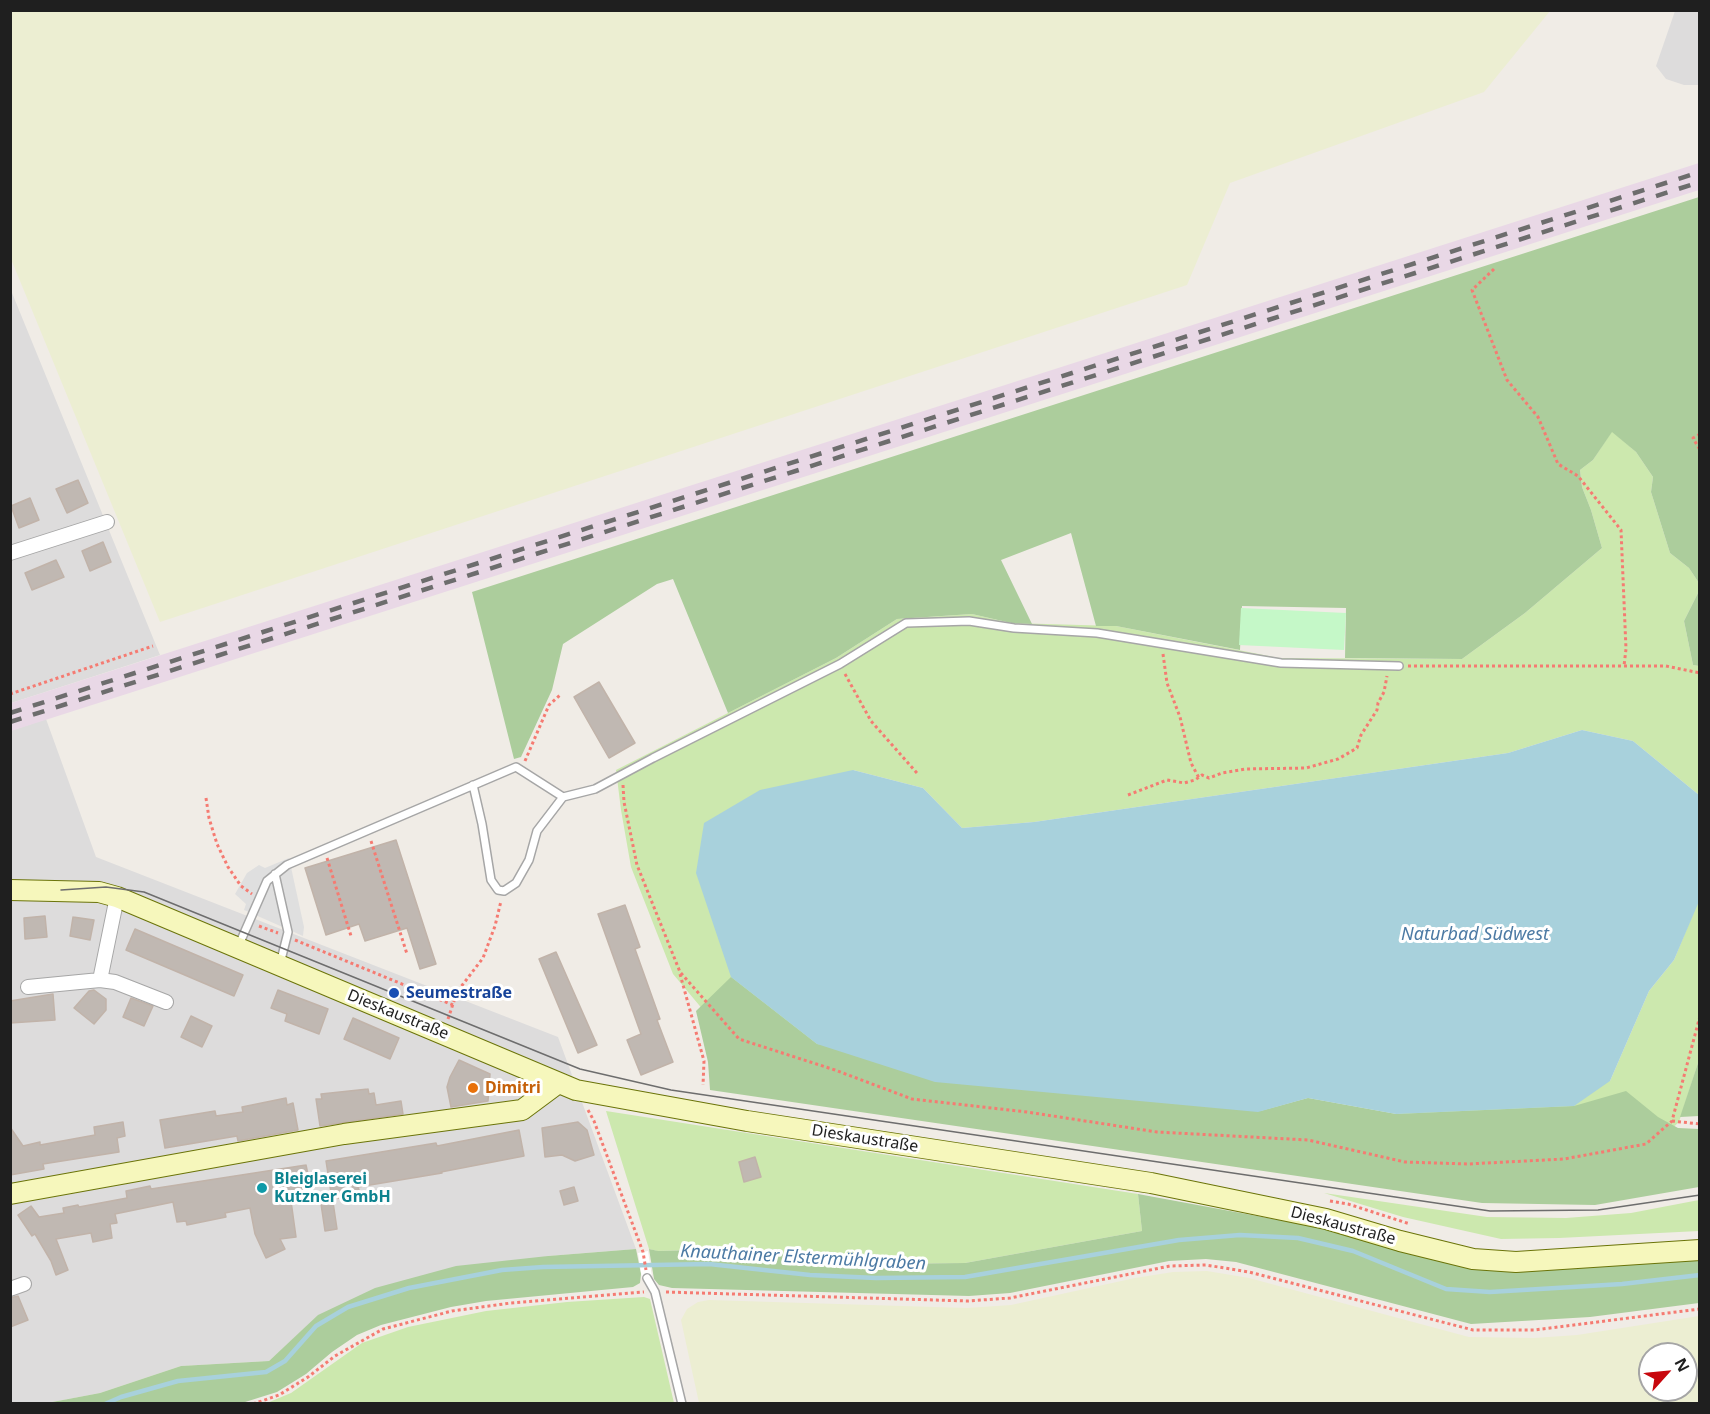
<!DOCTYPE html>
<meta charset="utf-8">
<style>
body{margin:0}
#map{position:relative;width:1710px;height:1414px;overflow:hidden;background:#f0ece6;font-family:"Noto Sans",sans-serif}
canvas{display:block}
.frame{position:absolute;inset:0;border:12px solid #1f1f1f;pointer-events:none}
.north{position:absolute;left:1638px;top:1342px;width:60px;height:60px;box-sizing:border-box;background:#fff;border:2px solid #a5a5a5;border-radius:50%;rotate:63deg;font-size:16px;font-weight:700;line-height:24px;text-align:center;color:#1f1f1f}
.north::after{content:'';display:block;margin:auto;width:21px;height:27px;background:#c8070d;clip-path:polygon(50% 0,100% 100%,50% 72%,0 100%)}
</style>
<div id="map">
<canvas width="1710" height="1414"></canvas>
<div class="frame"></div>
<div class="north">N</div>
</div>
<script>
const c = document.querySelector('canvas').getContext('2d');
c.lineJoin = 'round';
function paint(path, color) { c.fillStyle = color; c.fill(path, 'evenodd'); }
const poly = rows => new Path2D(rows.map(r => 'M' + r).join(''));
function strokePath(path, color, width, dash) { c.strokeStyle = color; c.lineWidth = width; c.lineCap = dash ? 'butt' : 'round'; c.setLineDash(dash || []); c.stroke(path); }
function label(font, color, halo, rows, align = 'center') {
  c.font = font + ' "Noto Sans",sans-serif'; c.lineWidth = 6; c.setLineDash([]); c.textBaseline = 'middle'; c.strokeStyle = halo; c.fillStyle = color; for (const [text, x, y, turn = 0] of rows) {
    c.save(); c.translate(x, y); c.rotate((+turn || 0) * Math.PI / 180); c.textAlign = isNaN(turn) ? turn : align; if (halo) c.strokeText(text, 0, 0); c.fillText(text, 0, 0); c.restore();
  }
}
paint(poly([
 [1675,11,1699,11,1699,85,1684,85,1666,79,1656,66],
 [10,288,160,655,11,703,10,703],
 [46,719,96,857,558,1037,636,1249,548,1256,319,1315,269,1361,181,1366,100,1393,47,1403,11,1403,10,731]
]), '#dddcdc');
paint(poly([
 [1699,163,1699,190,11,731,11,703]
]), '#e9d8e6');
paint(poly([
 [10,11,11,10,1550,11,1484,92,1230,183,1187,285,160,622,11,259],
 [1207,1271,1249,1278,1469,1337,1534,1338,1577,1335,1699,1316,1699,1403,699,1403,681,1320,687,1309,698,1302,709,1300,967,1308,1011,1305,1135,1278,1173,1272],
 [1650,1354,1686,1354,1686,1390,1650,1390]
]), '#eceed2');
paint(poly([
 [1612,431,1636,452,1653,477,1651,492,1670,553,1689,568,1699,583,1699,591,1684,621,1693,665,1699,666,1699,795,1633,741,1582,730,1508,753,1034,822,962,828,923,788,853,770,1258,1112,1308,1098,1396,1114,1610,1081,1649,991,1674,960,1699,899,1699,1060,1679,1122,1649,1150,1561,1166,735,1048,673,974,631,867,621,810,616,770,836,658,897,619,972,614,1011,623,1116,626,1279,658,1462,659,1525,613,1602,548,1591,510,1582,487,1580,470,1593,460],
 [606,1111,1138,1194,1142,1231,965,1263,878,1264,734,1249,657,1251,649,1249],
 [1324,1193,1487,1217,1566,1218,1631,1213,1699,1200,1699,1231,1559,1238,1501,1239,1403,1217],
 [644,1297,650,1299,674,1403,267,1403,291,1393,362,1343,408,1327,486,1311,567,1302]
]), '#cce8ae');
paint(poly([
 [1699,197,1699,583,1689,568,1670,553,1651,492,1653,477,1636,452,1612,432,1593,460,1580,470,1582,487,1591,510,1602,548,1525,613,1462,659,1345,658,1346,608,1242,606,1240,650,1116,626,1096,626,1071,533,1001,560,1032,624,1011,623,972,614,897,619,836,658,728,713,673,579,657,584,563,644,552,690,521,757,514,759,472,592],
 [1699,591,1700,666,1699,666,1693,665,1684,621],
 [731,977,817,1044,1260,1111,1308,1098,1396,1114,1574,1106,1626,1091,1658,1117,1678,1128,1699,1129,1699,1187,1595,1205,1482,1203,710,1090,708,1062,696,1011],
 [1699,1060,1699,1116,1680,1117],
 [1138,1194,1322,1228,1470,1269,1699,1260,1699,1303,1590,1317,1471,1324,1236,1262,1206,1259,1169,1261,1010,1293,969,1296,672,1288,659,1285,654,1279,649,1249,658,1251,734,1249,878,1264,965,1263,1142,1231],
 [636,1249,641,1274,640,1283,633,1287,486,1301,451,1307,381,1325,357,1335,332,1352,306,1374,277,1392,242,1403,47,1403,100,1393,181,1366,269,1361,318,1315,375,1288,456,1266,548,1256]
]), '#accd9c');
paint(poly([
 [1241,608,1346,613,1344,650,1239,645]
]), '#c5f8c8');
paint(poly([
 [289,858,304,927,303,936,244,910,246,904,235,894,247,873,259,865,265,868]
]), '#dfdfdf');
paint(poly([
 [1582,730,1633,741,1699,795,1700,899,1674,960,1649,991,1610,1081,1574,1106,1396,1114,1308,1098,1258,1112,935,1082,817,1044,731,977,696,873,704,823,760,790,853,770,923,788,962,828,1034,822,1508,753]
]), '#a8d1dc');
paint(poly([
 [648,1251,652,1277,642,1279,638,1253]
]), '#fff');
strokePath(poly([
 [105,1404,121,1397,178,1381,266,1372,285,1361,316,1326,348,1307,409,1288,502,1270,543,1267,709,1264,810,1275,876,1278,965,1277,1179,1240,1240,1235,1298,1238,1353,1251,1446,1289,1490,1292,1622,1284,1700,1275]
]), '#a8d1dc', 4.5);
const building = poly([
 [78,480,88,503,67,513,56,489,78,480],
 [30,498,39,520,19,528,11,506,30,498],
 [103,542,111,562,90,571,82,551,103,542],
 [56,560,64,577,32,590,25,573,56,560],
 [599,682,635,743,609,758,574,697,599,682],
 [396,840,436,964,420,969,407,928,365,941,359,924,326,935,305,868,396,840],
 [625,905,640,947,635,949,660,1019,657,1020,673,1062,641,1075,627,1040,641,1034,598,914,625,905],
 [45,916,47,937,25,939,24,918,45,916],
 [73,917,94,920,90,940,70,936,73,917],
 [135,929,243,975,234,996,126,950,135,929],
 [556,952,597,1045,578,1053,539,959,556,952],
 [94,990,106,999,106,1010,94,1024,74,1008,89,991,94,990],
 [278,990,328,1009,319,1034,285,1021,287,1014,271,1008,278,990],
 [53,994,55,1020,10,1023,10,1001,53,994],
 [131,998,153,1006,144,1026,123,1017,131,998],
 [191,1016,212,1026,202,1047,181,1037,191,1016],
 [353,1018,399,1038,390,1059,344,1039,353,1018],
 [459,1060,490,1074,488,1101,451,1107,447,1087,450,1077,459,1060],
 [368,1089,369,1094,374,1093,376,1105,401,1101,403,1114,320,1126,316,1099,322,1099,321,1094,368,1089],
 [286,1098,287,1105,293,1103,298,1130,238,1141,237,1136,165,1148,160,1120,215,1111,216,1116,243,1112,242,1107,286,1098],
 [123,1122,125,1136,117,1138,119,1152,43,1164,44,1169,10,1175,10,1127,23,1146,40,1142,40,1145,95,1135,94,1127,123,1122],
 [578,1122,587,1130,594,1155,575,1161,562,1155,545,1157,542,1128,578,1122],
 [519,1130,524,1156,441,1172,442,1173,358,1187,359,1190,350,1191,351,1196,332,1199,326,1161,436,1143,437,1146,519,1130],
 [755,1157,761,1177,744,1182,739,1162,755,1157],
 [306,1165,313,1198,291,1201,296,1237,280,1239,285,1249,266,1258,255,1234,250,1208,225,1213,226,1217,187,1225,186,1221,177,1222,173,1202,115,1214,117,1223,110,1224,112,1238,93,1242,91,1233,56,1239,68,1270,56,1275,51,1261,35,1234,32,1236,18,1215,31,1206,39,1217,64,1213,63,1208,78,1205,79,1207,127,1198,126,1191,150,1186,151,1189,306,1165],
 [574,1187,578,1201,564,1205,560,1191,574,1187],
 [333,1202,337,1229,325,1231,321,1204,333,1202],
 [18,1296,28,1320,10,1327,10,1298,18,1296]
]);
paint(building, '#c0b8b2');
strokePath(building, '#c1b3a9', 1.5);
const lane = poly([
 [473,785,482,824,491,880,498,890,504,891,516,883,529,860,537,831,563,797],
 [275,874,288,932,280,964],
 [238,947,267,881,287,865,516,767,563,797,595,789,653,758,840,664,906,623,969,621,1014,628,1097,633,1281,663,1399,666],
 [647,1278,655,1292,682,1404]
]);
const street = poly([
 [10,553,107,522],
 [100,980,117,897],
 [28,987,100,980,115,982,166,1002],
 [10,1289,24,1284]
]);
const secondary = poly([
 [10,890,99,892,117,897,576,1090,747,1121,1151,1183,1326,1219,1400,1241,1473,1259,1516,1262,1700,1250],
 [10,1194,344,1134,522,1110,557,1084]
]);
strokePath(lane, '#a6a6a6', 10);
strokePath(street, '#a6a6a6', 16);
strokePath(secondary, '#6b7409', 22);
strokePath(poly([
 [1494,269,1472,290,1507,380,1538,417,1558,464,1578,476,1621,530,1626,649,1624,666],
 [1700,349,1700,379],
 [1700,434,1693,438,1700,450],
 [1163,654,1167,683,1180,717,1191,763,1199,778],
 [1408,666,1666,666,1700,673],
 [845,674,871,721,917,773],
 [10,694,153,646],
 [525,761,549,705,560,695],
 [623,785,624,802,637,865,680,972,739,1039,835,1070,912,1099,1027,1112,1157,1132,1308,1140,1405,1162,1468,1164,1564,1159,1646,1144,1672,1121,1700,1016],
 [1128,795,1167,780,1184,783,1195,780,1202,775,1209,778,1222,773,1245,769,1306,768,1338,759,1357,748,1361,735,1377,710,1378,703,1384,692,1387,676],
 [206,798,209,818,217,844,228,867,241,886,252,894],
 [371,841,407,954],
 [327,858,351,936],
 [259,926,278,933],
 [295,940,453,1005],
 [680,974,704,1061,703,1085],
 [448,1019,457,992,483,958,495,926,501,901],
 [588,1110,594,1121,643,1252,646,1270],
 [1672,1121,1700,1124],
 [1330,1201,1348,1204,1410,1224],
 [666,1292,968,1301,1010,1298,1170,1266,1206,1265,1249,1272,1473,1330,1534,1330,1700,1309],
 [253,1404,279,1395,308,1377,335,1356,383,1329,452,1311,511,1303,644,1292]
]), '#f57b72', 3, [3, 3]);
strokePath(lane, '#fff', 7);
strokePath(street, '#fff', 14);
strokePath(secondary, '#f6f7bc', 20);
strokePath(poly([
 [61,890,106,887,144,892,580,1069,671,1090,1490,1211,1598,1210,1700,1195]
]), '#6d6d6d', 1.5);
strokePath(poly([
 [10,713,1700,172],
 [10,722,1700,182]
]), '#6d6d6d', 4.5, [12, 12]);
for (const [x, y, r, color] of [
 [394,993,6,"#1a4fb4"],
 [473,1088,6,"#e8710a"],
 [262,1188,6,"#0f9aa8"]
]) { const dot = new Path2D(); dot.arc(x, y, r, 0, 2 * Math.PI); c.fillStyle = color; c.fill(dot); strokePath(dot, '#fff', 2); }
label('bold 16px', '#164399', '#fff', [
 ["Seumestraße",406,993]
], 'left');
label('16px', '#1f1f1f', '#fff', [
 ["Dieskaustraße",398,1015,22],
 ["Dieskaustraße",865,1139,9],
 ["Dieskaustraße",1343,1226,15]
]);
label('bold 16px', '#c56008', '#fff', [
 ["Dimitri",485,1088]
], 'left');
label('bold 16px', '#0d838f', '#fff', [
 ["Bleiglaserei",274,1179],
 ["Kutzner GmbH",274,1197]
], 'left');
label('italic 18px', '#4c7aa4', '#fff', [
 ["Naturbad Südwest",1475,935],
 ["Knauthainer Elstermühlgraben",803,1258,3]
]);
</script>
